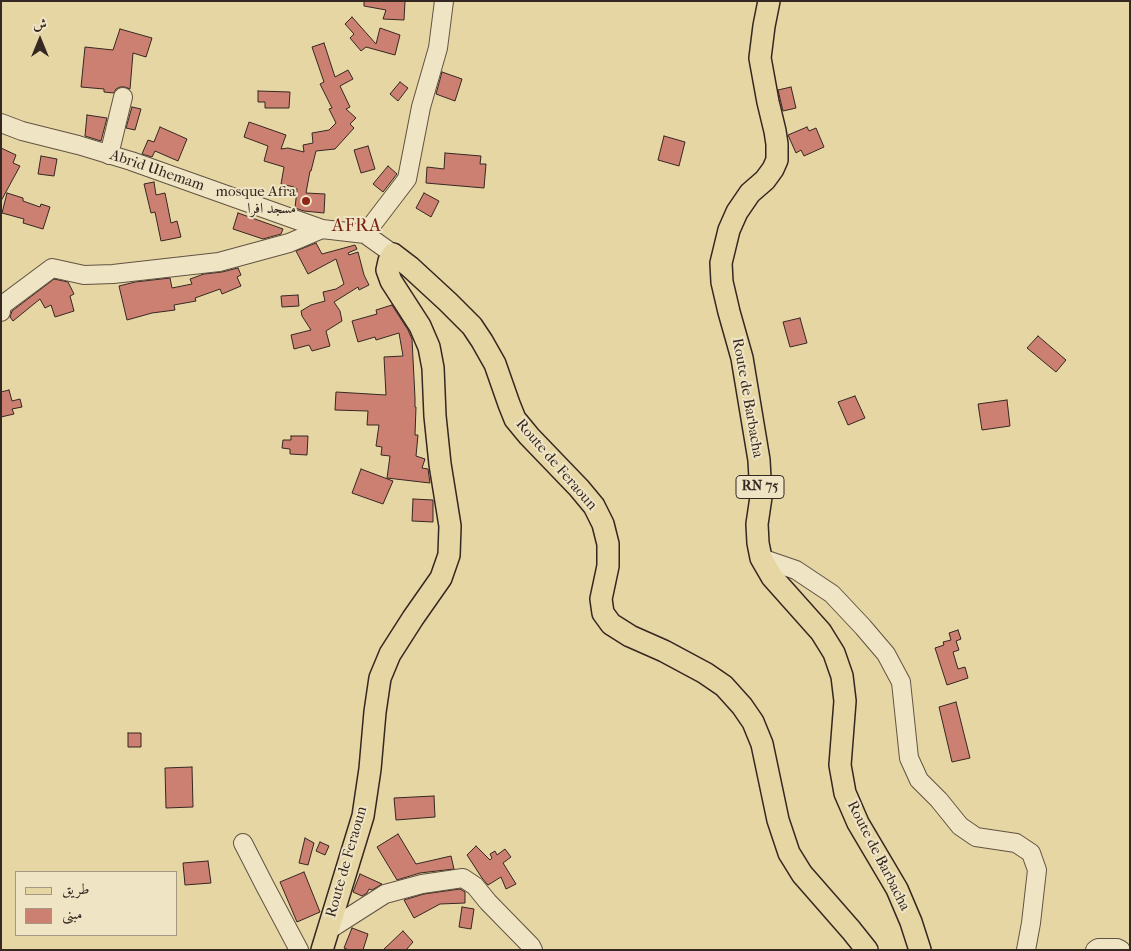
<!DOCTYPE html>
<meta charset="utf-8">
<style>
body{margin:0}
#map{position:relative;width:1131px;height:951px;overflow:hidden;background:#e6d6a4;font-family:"IM FELL French Canon",Amiri,serif}
canvas{display:block}
.frame{position:absolute;inset:0;border:2px solid #352721;pointer-events:none}
.legend{position:absolute;left:15px;top:871px;width:162px;height:65px;box-sizing:border-box;background:#efe4c4;border:1px solid #a59883;margin:0;padding:6px 9px;list-style:none;font-size:15px;color:#352721}
.legend li{display:flex;align-items:center;gap:10px;height:25px}
.legend b{width:25px;border:1px solid #a59883}
.north{position:absolute;left:15px;top:15px;width:50px;height:50px;-webkit-text-stroke:4px #efe4c4;paint-order:stroke;rotate:0deg;font-size:14px;font-weight:700;line-height:20px;text-align:center;color:#352721}
.north::after{content:'';display:block;margin:auto;width:18px;height:22px;background:#352721;clip-path:polygon(50% 0,100% 100%,50% 72%,0 100%)}
</style>
<div id="map">
<canvas width="1131" height="951"></canvas>
<div class="frame"></div>
<ul class="legend">
<li><b style="height:6px;background:#e6d6a4"></b>طريق</li>
<li><b style="height:14px;background:#cc8072"></b>مبنى</li>
</ul>
<div class="north">ش</div>
</div>
<script>
const c = document.querySelector('canvas').getContext('2d');
c.lineJoin = 'round';
function paint(path, color) { c.fillStyle = color; c.fill(path, 'evenodd'); }
const poly = rows => new Path2D(rows.map(r => 'M' + r).join(''));
function strokePath(path, color, width, dash) { c.strokeStyle = color; c.lineWidth = width; c.lineCap = dash ? 'butt' : 'round'; c.setLineDash(dash || []); c.stroke(path); }
function label(font, color, halo, rows, align = 'center') {
  c.font = font + ' "IM FELL French Canon",Amiri,serif'; c.lineWidth = 4; c.setLineDash([]); c.textBaseline = 'middle'; c.strokeStyle = halo; c.fillStyle = color; for (const [text, x, y, turn = 0] of rows) {
    c.save(); c.translate(x, y); c.rotate((+turn || 0) * Math.PI / 180); c.textAlign = isNaN(turn) ? turn : align; if (halo) c.strokeText(text, 0, 0); c.fillText(text, 0, 0); c.restore();
  }
}
const building = poly([
 [364,1,405,1,404,20,383,19,386,10,364,6,364,1],
 [352,17,376,44,380,28,400,35,395,55,366,47,361,51,350,38,354,34,345,24,352,17],
 [120,29,152,38,146,57,133,53,130,89,125,87,120,87,116,89,114,93,104,92,104,89,81,87,85,47,113,50,120,29],
 [324,43,335,77,348,70,353,79,340,86,350,107,346,109,356,118,350,124,354,128,335,149,316,151,311,171,310,171,306,193,325,194,324,213,304,211,295,208,297,189,294,189,294,187,281,184,284,167,264,161,268,146,244,137,249,122,286,135,281,149,288,148,304,152,303,145,313,143,312,133,329,130,336,123,329,109,332,108,320,84,324,82,312,47,324,43],
 [442,72,462,79,455,101,436,94,442,72],
 [400,82,408,88,398,101,390,94,400,82],
 [791,87,796,108,783,111,778,90,791,87],
 [258,91,290,92,289,108,265,108,265,102,258,102,258,91],
 [132,107,141,109,135,130,126,128,132,107],
 [87,115,107,118,101,141,85,136,87,115],
 [160,127,187,139,178,161,155,151,152,157,142,154,148,140,154,142,160,127],
 [807,127,809,131,816,128,824,147,804,156,801,150,796,153,788,135,807,127],
 [664,136,685,142,679,166,658,160,664,136],
 [368,146,375,169,361,173,354,150,368,146],
 [1,148,16,155,13,163,20,166,1,201,1,148],
 [445,153,481,156,480,164,486,164,484,188,426,183,427,167,444,169,445,153],
 [41,156,57,159,54,176,38,174,41,156],
 [388,166,397,174,383,192,373,184,388,166],
 [154,182,156,195,165,193,171,223,177,221,181,237,161,241,155,212,151,213,144,184,154,182],
 [7,193,23,198,23,201,40,207,41,204,50,207,43,229,23,223,24,219,2,213,7,193],
 [424,193,439,201,431,217,416,208,424,193],
 [238,213,283,229,281,234,263,239,233,229,238,213],
 [316,243,322,254,355,245,357,249,348,253,349,255,358,252,364,275,369,285,359,290,358,287,334,302,340,311,342,321,326,331,330,346,312,351,309,345,294,349,291,335,311,330,302,316,301,311,311,305,325,301,323,292,336,289,344,284,336,259,308,274,296,251,316,243],
 [238,268,241,275,237,277,241,286,222,294,220,289,195,298,196,301,174,305,175,310,152,313,127,320,119,286,135,282,170,278,172,288,192,284,190,279,204,274,222,272,238,268],
 [54,279,68,282,74,294,70,296,74,311,55,317,51,305,45,308,40,299,13,321,10,317,12,311,54,279],
 [298,295,299,306,282,307,281,296,298,295],
 [392,305,408,330,412,339,415,398,415,407,416,407,415,435,418,435,416,456,425,459,422,468,428,469,430,483,387,478,390,456,381,455,382,447,376,446,379,425,367,425,368,411,335,410,336,392,386,395,384,357,403,356,399,333,376,340,375,337,358,342,352,321,377,314,376,310,392,305],
 [800,318,807,343,790,347,783,322,800,318],
 [1038,336,1066,360,1056,372,1027,348,1038,336],
 [9,390,12,401,20,399,22,407,12,409,14,414,1,417,1,392,9,390],
 [855,396,865,418,848,425,838,402,855,396],
 [1007,400,1010,426,982,430,978,404,1007,400],
 [291,436,308,436,307,455,290,454,290,449,282,448,283,440,291,440,291,436],
 [361,469,393,481,383,504,352,493,361,469],
 [413,499,433,500,433,522,412,521,413,499],
 [958,630,961,639,956,641,959,650,953,652,958,669,965,667,968,678,947,685,935,648,944,645,943,642,951,640,949,633,958,630],
 [956,702,970,758,952,762,939,707,956,702],
 [128,733,141,733,141,747,128,747,128,733],
 [192,767,193,807,166,808,165,768,192,767],
 [434,796,435,817,396,820,394,798,434,796],
 [398,834,416,864,451,856,454,869,420,873,397,880,377,847,398,834],
 [305,838,314,843,308,865,299,863,305,838],
 [320,842,329,846,325,855,316,851,320,842],
 [476,846,490,860,492,858,490,854,495,851,497,855,505,849,511,857,503,863,516,884,506,889,501,877,488,885,482,878,467,855,476,846],
 [208,861,211,883,185,885,183,863,208,861],
 [304,872,320,912,297,922,280,882,304,872],
 [360,874,382,884,372,890,369,889,367,893,362,896,353,892,360,874],
 [460,889,465,892,465,903,440,904,414,918,404,900,424,894,460,889],
 [462,907,474,909,471,929,459,927,462,907],
 [352,928,368,934,363,950,349,950,344,948,352,928],
 [403,931,413,942,406,950,383,950,403,931]
]);
paint(building, '#cc8072');
strokePath(building, '#352721', 1);
const minor = poly([
 [1,123,22,131,78,145,131,161,322,229,365,234,393,254],
 [109,155,123,97],
 [365,234,407,179,421,107,438,48,444,1],
 [1,312,1,306,52,268,84,275,113,274,219,262,289,243,322,229],
 [761,558,796,570,832,594,863,627,886,654,901,682,909,758,919,780,939,800,960,826,976,837,1016,843,1031,853,1037,870,1031,923,1026,950],
 [243,843,265,886,299,950],
 [327,931,385,894,422,884,463,878,475,886,488,902,531,946,533,950],
 [1095,950,1098,948,1117,948,1121,950]
]);
const major = poly([
 [769,1,764,26,760,58,768,102,775,131,777,144,777,160,773,169,765,180,750,193,737,212,729,230,721,263,722,282,729,312,742,358,759,460,761,497,757,524,758,543,761,558,772,577,821,632,834,653,842,676,845,701,840,765,845,793,858,823,897,889,911,922,920,950],
 [322,950,363,816,370,769,375,712,380,678,390,654,413,618,441,578,449,555,450,526,440,464,435,416,433,368,429,347,420,326,391,281,387,270,389,261,393,254,410,267,448,302,472,326,482,341,495,364,509,404,515,419,529,436,579,488,594,506,603,524,608,544,608,566,601,599,603,613,611,624,630,636,664,651,705,673,724,686,742,706,753,722,762,744,778,820,789,853,802,874,851,930,867,950]
]);
strokePath(minor, '#615342', 20);
strokePath(major, '#352721', 24);
strokePath(minor, '#efe4c4', 18);
strokePath(major, '#e6d6a4', 21);
for (const [x, y, r, color] of [
 [306,201,5,"#8f2418"]
]) { const dot = new Path2D(); dot.arc(x, y, r, 0, 2 * Math.PI); c.fillStyle = color; c.fill(dot); strokePath(dot, '#efe4c4', 2); }
for (const [x, y, w] of [
 [760,487,48]
]) { const box = new Path2D(); box.roundRect(x - w / 2, y - 11.5, w, 23, 4); c.fillStyle = '#efe4c4'; c.fill(box); strokePath(box, '#352721', 1); }
label('bold 14px', '#352721', null, [
 ["RN 75",760,487]
]);
label('15px', '#352721', '#efe4c4', [
 ["Abrid Uhemam",157,171,19],
 ["Route de Barbacha",747,398,80],
 ["Route de Feraoun",556,465,49],
 ["Route de Barbacha",878,856,63],
 ["Route de Feraoun",347,862,-74]
]);
label('15px', '#352721', '#efe4c4', [
 ["mosque Afra",296,192],
 ["مسجد افرا",296,209]
], 'right');
c.letterSpacing = '1px';
label('18px', '#7a1f14', '#efe4c4', [
 ["AFRA",357,227]
]);
c.letterSpacing = '0px';
</script>
